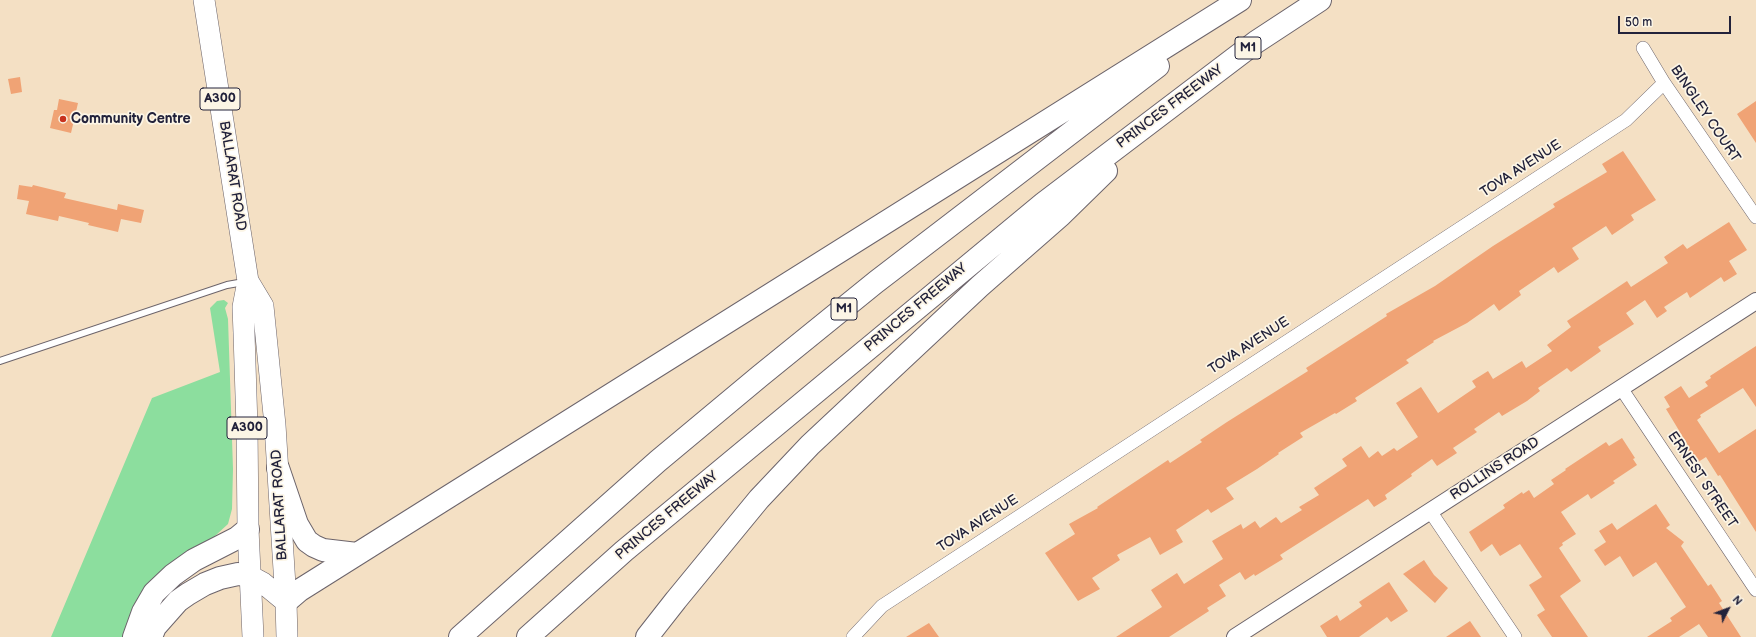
<!DOCTYPE html>
<style>
body{margin:0}
#map{position:relative;width:1756px;height:637px;overflow:hidden;background:#f4e0c4;font-family:"Balsamiq Sans",sans-serif}
canvas{display:block}
.north{position:absolute;left:1708px;top:589px;width:40px;height:40px;-webkit-text-stroke:3px #fcf5e5;paint-order:stroke;rotate:48deg;font-size:11px;font-weight:700;line-height:16px;text-align:center;color:#22223b}
.north::after{content:'';display:block;margin:auto;width:14px;height:18px;background:#22223b;clip-path:polygon(50% 0,100% 100%,50% 72%,0 100%)}
.scale{position:absolute;left:1618px;top:16px;width:113px;height:18px;box-sizing:border-box;border:2px solid #22223b;border-top:0;padding-left:5px;font-size:12px;line-height:14px;white-space:nowrap;color:#22223b;-webkit-text-stroke:3px #fcf5e5;paint-order:stroke}
</style>
<div id="map">
<canvas width="1756" height="637"></canvas>
<div class="north">N</div>
<div class="scale">50 m</div>
</div>
<script>
const c = document.querySelector('canvas').getContext('2d');
c.lineJoin = 'round';
function paint(path, color) { c.fillStyle = color; c.fill(path, 'evenodd'); }
const poly = rows => new Path2D(rows.map(r => 'M' + r).join(''));
function strokePath(path, color, width, dash) { c.strokeStyle = color; c.lineWidth = width; c.lineCap = dash ? 'butt' : 'round'; c.setLineDash(dash || []); c.stroke(path); }
function label(font, color, halo, rows, align = 'center') {
  c.font = font + ' "Balsamiq Sans",sans-serif'; c.lineWidth = 3.5; c.setLineDash([]); c.textBaseline = 'middle'; c.strokeStyle = halo; c.fillStyle = color; for (const [text, x, y, turn = 0] of rows) {
    c.save(); c.translate(x, y); c.rotate((+turn || 0) * Math.PI / 180); c.textAlign = isNaN(turn) ? turn : align; if (halo) c.strokeText(text, 0, 0); c.fillText(text, 0, 0); c.restore();
  }
}
paint(poly([
 [224,300,228,303,225,308,228,319,233,469,232,509,228,524,215,536,217,542,125,637,51,637,152,398,220,372,210,308,217,301]
]), '#8cde9e');
paint(poly([
 [20,77,22,92,11,94,8,79],
 [59,99,78,103,71,133,50,128,54,110,57,110],
 [1756,101,1756,143,1737,114],
 [1623,151,1656,200,1631,215,1634,220,1612,235,1606,226,1572,248,1579,259,1558,273,1554,267,1519,291,1521,295,1499,311,1494,304,1467,323,1433,341,1434,342,1406,360,1409,363,1355,398,1357,401,1336,414,1335,413,1300,433,1303,437,1278,453,1279,454,1257,469,1226,488,1234,499,1211,513,1208,509,1176,530,1183,542,1160,555,1150,537,1117,555,1120,560,1092,578,1100,589,1078,601,1045,553,1075,534,1069,524,1098,508,1097,507,1168,460,1170,463,1202,442,1200,440,1227,422,1308,371,1306,368,1387,316,1386,314,1435,286,1493,246,1555,207,1553,204,1607,172,1602,164],
 [19,185,32,187,33,185,66,193,64,198,117,210,118,204,144,210,141,223,121,219,118,232,88,225,89,223,59,216,58,221,26,214,29,201,17,199],
 [1729,222,1747,250,1729,261,1737,274,1724,282,1721,277,1690,298,1687,292,1664,307,1667,311,1657,318,1645,300,1626,313,1634,324,1598,347,1601,351,1571,372,1567,368,1538,388,1540,391,1527,401,1502,416,1499,412,1474,429,1477,432,1453,448,1457,453,1437,466,1432,459,1411,474,1412,476,1385,495,1387,499,1374,507,1368,499,1280,555,1283,559,1255,576,1254,574,1245,580,1240,572,1219,585,1226,596,1207,608,1209,611,1169,637,1116,637,1162,607,1151,590,1177,573,1184,584,1223,559,1212,541,1241,524,1243,529,1255,521,1260,528,1276,517,1281,523,1302,510,1299,507,1319,495,1314,488,1347,466,1342,459,1361,446,1369,458,1378,451,1382,456,1394,448,1397,451,1418,437,1396,403,1421,387,1438,413,1476,387,1472,381,1488,371,1493,379,1522,361,1526,368,1552,351,1547,345,1571,327,1567,321,1627,281,1631,287,1668,263,1664,257,1683,244,1687,249],
 [1756,346,1756,407,1743,388,1700,415,1701,417,1697,420,1719,453,1756,429,1756,532,1720,475,1718,476,1706,457,1695,464,1685,449,1689,447,1666,409,1670,407,1664,397,1681,386,1689,398,1708,386,1705,382,1711,378,1710,376],
 [1622,438,1635,458,1633,459,1637,465,1613,481,1615,483,1591,499,1588,494,1561,512,1576,534,1562,543,1563,545,1559,548,1581,581,1560,596,1588,637,1552,637,1537,615,1545,610,1529,585,1542,577,1520,544,1500,556,1492,544,1481,552,1469,532,1505,508,1503,505,1522,492,1523,494,1529,490,1534,498,1554,484,1551,480,1566,470,1565,469,1606,442,1609,446],
 [1656,504,1670,525,1666,528,1684,542,1681,546,1708,586,1711,584,1722,601,1719,603,1741,637,1708,637,1699,624,1679,637,1647,637,1672,621,1670,618,1686,607,1656,562,1633,577,1620,556,1605,566,1594,550,1606,542,1599,531,1612,523,1617,530],
 [1424,560,1434,575,1448,588,1435,603,1403,574],
 [1389,582,1408,611,1391,622,1387,617,1359,637,1327,637,1320,626,1337,615,1340,621,1362,606,1359,602],
 [1470,621,1481,637,1446,637],
 [929,623,939,637,906,637]
]), '#f0a375');
const service = poly([
 [0,361,227,285,244,282]
]);
const minor = poly([
 [1643,48,1664,83,1756,217],
 [1621,388,1756,590],
 [1430,511,1515,637],
 [853,637,882,606,1626,120,1664,83]
]);
const tertiary = poly([
 [1235,637,1756,301]
]);
const trunk = poly([
 [204,0,248,281,243,307,244,333,247,427,248,529,253,637],
 [248,281,263,306,275,425,286,602,287,637],
 [250,576,263,583,286,602]
]);
const motorway = poly([
 [278,468,297,524,307,541,314,546,323,550,357,554],
 [286,602,300,590,440,502,1240,0],
 [134,637,143,612,154,593,173,575,194,560,237,538,248,529],
 [151,637,155,627,178,601,188,594,205,584,220,578,238,574,250,576],
 [460,637,658,461,760,376,876,282,1158,66],
 [528,637,624,551,1044,203,1256,42,1320,0],
 [647,637,676,600,759,499,810,445,980,286,1061,215,1106,171]
]);
strokePath(service, '#6c646b', 8);
strokePath(minor, '#6c646b', 14);
strokePath(tertiary, '#6c646b', 18);
strokePath(trunk, '#6c646b', 22);
strokePath(motorway, '#6c646b', 24);
strokePath(service, '#fff', 6);
strokePath(minor, '#fff', 13);
strokePath(tertiary, '#fff', 16);
strokePath(trunk, '#fff', 21);
strokePath(motorway, '#fff', 22);
for (const [x, y, r, color] of [
 [63,119,4,"#c8321e"]
]) { const dot = new Path2D(); dot.arc(x, y, r, 0, 2 * Math.PI); c.fillStyle = color; c.fill(dot); strokePath(dot, '#fcf5e5', 1.5); }
for (const [x, y, w] of [
 [1248,48,26],
 [220,99,40],
 [844,309,26],
 [247,428,40]
]) { const box = new Path2D(); box.roundRect(x - w / 2, y - 11, w, 22, 3); c.fillStyle = '#fcf5e5'; c.fill(box); strokePath(box, '#22223b', 1); }
label('bold 13px', '#22223b', null, [
 ["M1",1248,48],
 ["A300",220,99],
 ["M1",844,309],
 ["A300",247,428]
]);
label('14px', '#22223b', '#fcf5e5', [
 ["PRINCES FREEWAY",1170,107,-37],
 ["BINGLEY COURT",1705,114,56],
 ["TOVA AVENUE",1521,169,-33],
 ["BALLARAT ROAD",232,176,81],
 ["PRINCES FREEWAY",916,308,-40],
 ["TOVA AVENUE",1249,346,-33],
 ["ROLLINS ROAD",1495,469,-33],
 ["ERNEST STREET",1702,480,56],
 ["BALLARAT ROAD",280,505,-93],
 ["PRINCES FREEWAY",667,516,-40],
 ["TOVA AVENUE",978,524,-33]
]);
label('bold 14px', '#22223b', '#fcf5e5', [
 ["Community Centre",71,119]
], 'left');
</script>
